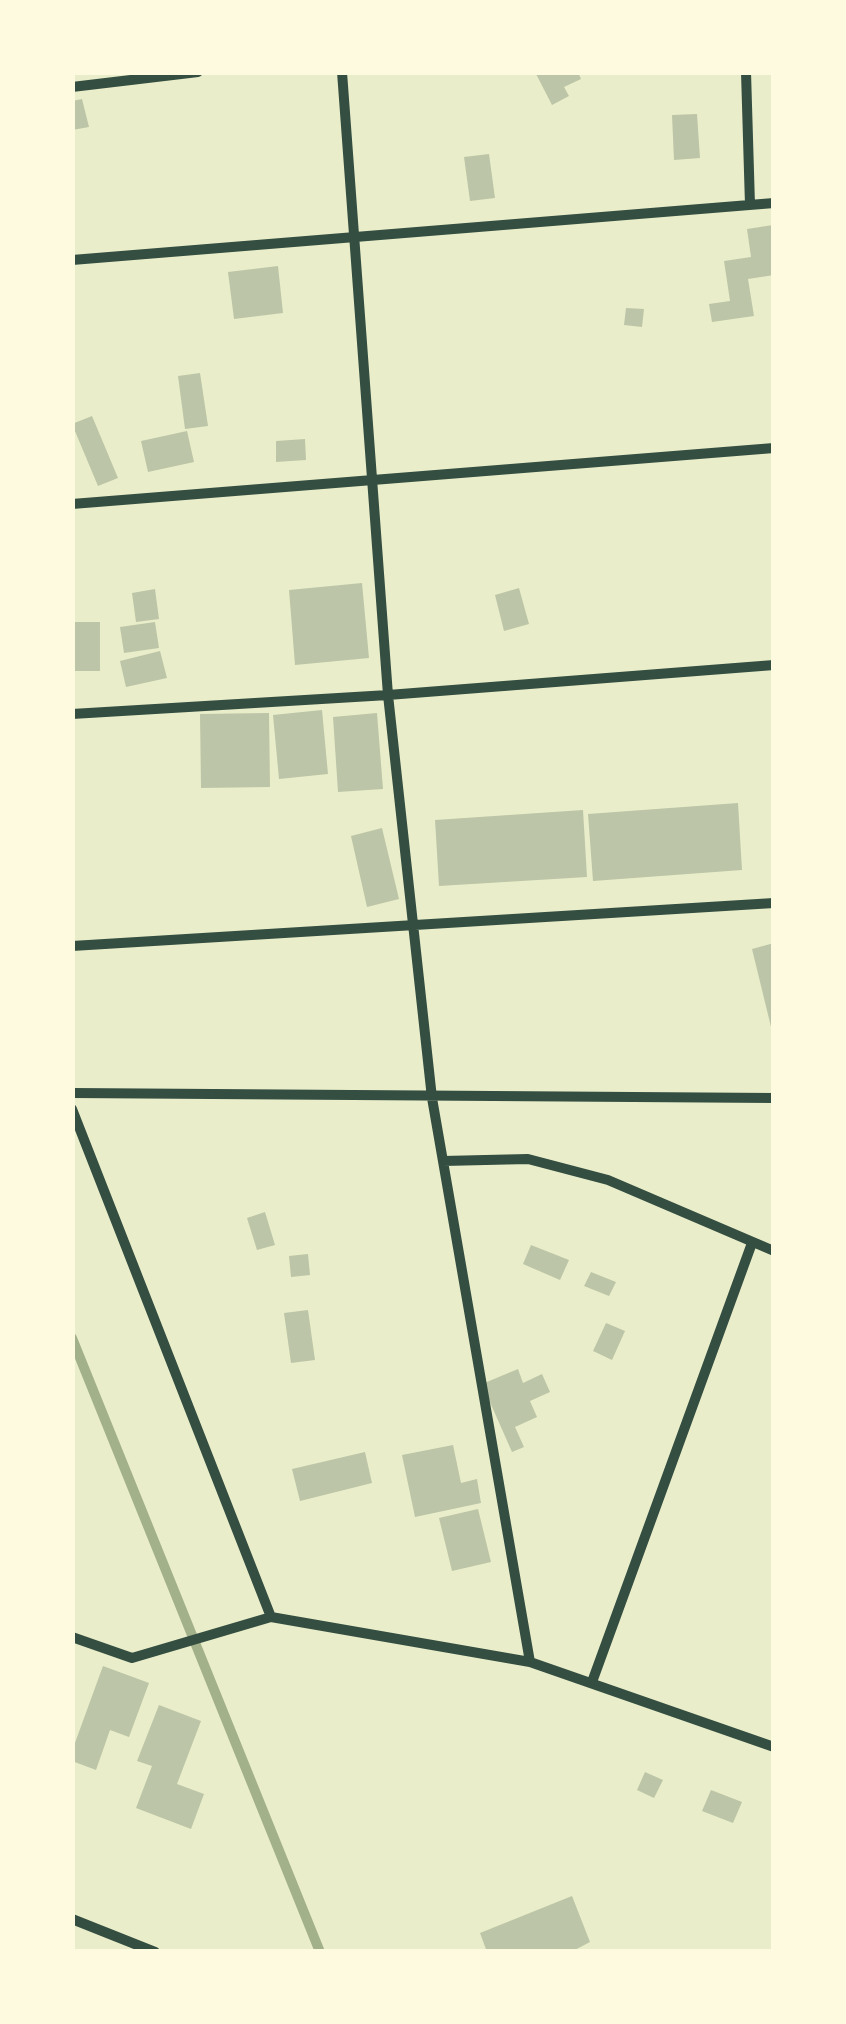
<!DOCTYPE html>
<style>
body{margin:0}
#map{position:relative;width:846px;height:2024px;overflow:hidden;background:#e9edc9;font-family:Ubuntu,sans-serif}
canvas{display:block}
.frame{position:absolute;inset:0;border:75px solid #fefae0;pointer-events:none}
</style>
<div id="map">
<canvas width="846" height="2024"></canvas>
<div class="frame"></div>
</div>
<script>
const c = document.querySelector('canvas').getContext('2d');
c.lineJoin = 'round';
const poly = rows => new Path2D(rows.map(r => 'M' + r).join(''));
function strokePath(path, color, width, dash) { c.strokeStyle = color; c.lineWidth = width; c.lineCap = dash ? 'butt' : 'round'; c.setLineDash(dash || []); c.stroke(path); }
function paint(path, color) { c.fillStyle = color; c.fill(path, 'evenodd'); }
strokePath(poly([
 [72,1338,320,1952]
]), '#a3b18a', 10);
paint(poly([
 [535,72,578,72,581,79,564,87,569,96,552,105],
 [82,99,89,127,72,130,72,101],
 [697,114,700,158,674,160,672,115],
 [489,154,495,198,470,201,464,157],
 [773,225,774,275,748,279,754,316,712,322,709,304,730,301,724,261,751,257,747,229],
 [278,266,283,313,234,319,228,272],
 [626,308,644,309,642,327,624,325],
 [200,373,208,426,185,429,178,376],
 [92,416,118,478,98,486,72,424],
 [187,431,194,462,148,472,141,441],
 [305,439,306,460,276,462,276,441],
 [362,583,369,658,295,665,289,590],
 [519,588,529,624,504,631,495,595],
 [155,589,159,619,136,622,132,593],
 [72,622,100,622,100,671,72,671],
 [155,622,159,648,124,653,120,627],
 [160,651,167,678,126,687,120,661],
 [322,710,328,774,279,779,273,715],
 [269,713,270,787,201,788,200,714],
 [377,713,383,789,338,792,333,717],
 [738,803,742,870,593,881,588,814],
 [583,810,587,877,439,886,435,820],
 [382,828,399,899,367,907,351,836],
 [774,943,774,1031,772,1031,752,949],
 [265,1212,275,1245,257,1250,247,1218],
 [531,1245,569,1260,560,1280,523,1264],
 [308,1254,310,1275,291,1277,289,1256],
 [591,1272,616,1282,609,1296,584,1286],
 [308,1310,315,1360,291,1363,284,1313],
 [606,1323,625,1331,612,1360,593,1351],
 [518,1369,523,1383,542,1374,550,1392,530,1401,537,1417,515,1427,524,1447,512,1452,482,1384],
 [453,1445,461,1483,477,1479,481,1503,415,1517,402,1455],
 [365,1452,372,1483,300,1501,292,1469],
 [478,1509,491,1562,452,1571,439,1518],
 [103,1666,149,1683,129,1737,110,1730,96,1770,72,1761,72,1751],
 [159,1705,201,1721,177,1784,204,1794,191,1829,136,1808,152,1766,137,1761],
 [645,1772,663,1780,654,1798,637,1790],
 [711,1790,742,1802,733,1823,702,1811],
 [572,1896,590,1942,571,1952,487,1952,480,1933]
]), '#bcc5a7');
strokePath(poly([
 [342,72,388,695,432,1098,530,1662],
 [746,72,750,205],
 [72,87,198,72],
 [72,260,774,203],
 [72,504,774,448],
 [72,714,388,695,774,665],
 [72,946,774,903],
 [72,1093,774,1098],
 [72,1109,271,1617],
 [443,1161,528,1159,608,1180,774,1251],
 [72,1637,132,1658,271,1617,530,1662,774,1747],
 [592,1682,752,1243],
 [72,1919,155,1952]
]), '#344e41', 10);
</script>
